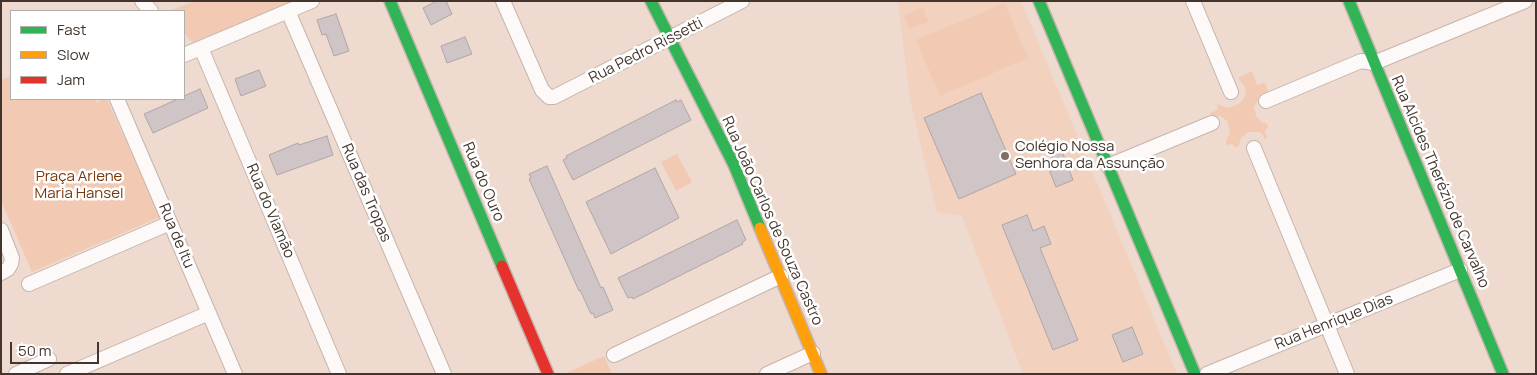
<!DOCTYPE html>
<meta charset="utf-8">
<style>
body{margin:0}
#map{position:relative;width:1537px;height:375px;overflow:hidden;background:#eedacf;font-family:Manrope,sans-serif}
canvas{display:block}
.frame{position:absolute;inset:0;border:2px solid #43352d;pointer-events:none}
.legend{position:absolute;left:10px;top:10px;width:175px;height:90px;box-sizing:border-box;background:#fff;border:1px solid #b4aeab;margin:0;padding:6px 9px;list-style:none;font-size:15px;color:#43352d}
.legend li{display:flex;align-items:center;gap:10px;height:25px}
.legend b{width:25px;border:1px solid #b4aeab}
.scale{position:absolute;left:10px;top:342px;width:89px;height:22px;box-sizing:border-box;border:2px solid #43352d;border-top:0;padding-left:6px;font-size:15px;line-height:18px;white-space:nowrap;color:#43352d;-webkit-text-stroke:4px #fff;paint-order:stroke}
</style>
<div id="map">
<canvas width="1537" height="375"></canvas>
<div class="frame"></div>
<ul class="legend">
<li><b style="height:6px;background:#30b455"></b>Fast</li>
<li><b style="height:6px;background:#ff9f0a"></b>Slow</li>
<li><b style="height:6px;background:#e5322d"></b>Jam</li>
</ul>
<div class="scale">50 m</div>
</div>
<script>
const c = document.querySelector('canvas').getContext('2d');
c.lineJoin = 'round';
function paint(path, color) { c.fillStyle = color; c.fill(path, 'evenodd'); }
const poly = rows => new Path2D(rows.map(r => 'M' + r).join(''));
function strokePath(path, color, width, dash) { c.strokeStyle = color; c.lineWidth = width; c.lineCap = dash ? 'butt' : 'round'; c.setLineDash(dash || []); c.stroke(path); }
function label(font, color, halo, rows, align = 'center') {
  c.font = font + ' Manrope,sans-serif'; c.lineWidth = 5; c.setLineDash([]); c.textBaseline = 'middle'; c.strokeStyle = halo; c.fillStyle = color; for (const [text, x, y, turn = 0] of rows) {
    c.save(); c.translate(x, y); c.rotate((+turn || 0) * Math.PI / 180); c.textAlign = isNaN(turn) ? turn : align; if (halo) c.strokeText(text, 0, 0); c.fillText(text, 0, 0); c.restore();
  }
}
paint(poly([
 [898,1,1021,1,1177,374,1023,374,962,216,937,212,910,100]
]), '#f2d1bf');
paint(poly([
 [195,1,292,1,193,43,184,33,184,11,169,11],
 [1005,3,1028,58,940,96,916,40],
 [923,8,928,22,909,29,904,15],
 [1252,71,1257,85,1265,83,1268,91,1260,96,1254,107,1257,118,1262,122,1267,124,1268,127,1265,131,1267,138,1265,139,1262,134,1259,132,1248,132,1241,138,1238,147,1235,147,1232,144,1227,145,1226,141,1230,132,1228,122,1221,116,1212,117,1210,113,1217,110,1218,107,1217,104,1229,108,1240,103,1245,96,1246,90,1244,85,1238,78],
 [11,76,11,99,97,99,96,104,102,99,107,99,160,217,32,272,1,200,1,80],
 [677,154,692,182,676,191,661,162],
 [604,356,612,374,564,374]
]), '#f2c9b2');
const building = poly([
 [437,1,446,1,452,14,431,25,423,8,437,1],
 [336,14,349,51,334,56,326,34,322,35,317,20,336,14],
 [465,37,472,54,447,63,441,46,465,37],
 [259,70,266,86,241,96,235,79,259,70],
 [200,89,208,108,153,133,144,114,178,99,184,99,184,96,200,89],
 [981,93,1016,174,959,199,924,118,981,93],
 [676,100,677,102,681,100,691,120,573,180,563,160,567,158,566,156,676,100],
 [327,136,333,155,277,175,269,155,298,143,299,145,327,136],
 [1062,151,1073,180,1056,187,1046,162,1053,159,1051,155,1062,151],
 [547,166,601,288,603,287,613,310,595,318,593,313,591,314,580,290,579,291,529,179,531,178,529,174,547,166],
 [655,168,679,218,611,254,586,202,655,168],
 [1027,215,1033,231,1044,226,1051,244,1040,248,1078,340,1053,350,1002,225,1027,215],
 [737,220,746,240,742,242,743,244,633,299,632,297,628,298,618,278,737,220],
 [1132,327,1143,354,1123,362,1112,335,1132,327]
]);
paint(building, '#cfc4c6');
strokePath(building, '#b0a5a7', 1);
const street = poly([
 [142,1,151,11],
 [503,1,542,90,549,97,554,97,742,1],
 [1193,1,1231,92],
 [288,11,444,374],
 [201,48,339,374],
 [184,55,312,1],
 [117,99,235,374],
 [1266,101,1361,61,1374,63,1525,1],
 [1254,148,1347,374],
 [1108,166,1212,123],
 [1,230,12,258,11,264,8,269,1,273],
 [29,284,170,223],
 [614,355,781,276],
 [16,374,49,359],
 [67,374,209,313],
 [767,374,813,353],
 [1207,374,1460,270]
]);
const fast = poly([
 [390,1,502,266],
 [651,1,734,165,760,228],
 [1039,1,1195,374],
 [1349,1,1503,374]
]);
const slow = poly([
 [760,228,821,374]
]);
const jam = poly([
 [502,266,548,374]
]);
strokePath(street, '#c5b5ac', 16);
strokePath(fast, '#c5b5ac', 14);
strokePath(slow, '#c5b5ac', 14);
strokePath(jam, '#c5b5ac', 14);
strokePath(street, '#fcf9f8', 14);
strokePath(fast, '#30b455', 11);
strokePath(slow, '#ff9f0a', 11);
strokePath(jam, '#e5322d', 11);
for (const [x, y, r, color] of [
 [1005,156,5,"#7f6f66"]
]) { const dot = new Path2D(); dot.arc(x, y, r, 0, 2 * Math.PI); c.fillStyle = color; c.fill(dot); strokePath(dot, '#fff', 2); }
label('15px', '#43352d', '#fff', [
 ["Rua Pedro Rissetti",646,51,-27],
 ["Rua do Ouro",483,182,67],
 ["Rua Alcides Therézio de Carvalho",1440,182,67],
 ["Rua das Tropas",366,193,67],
 ["Rua do Viamão",270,211,67],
 ["Rua João Carlos de Souza Castro",772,221,66],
 ["Rua de Itu",176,236,67],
 ["Rua Henrique Dias",1334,322,-22]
]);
label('15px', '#43352d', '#fff', [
 ["Colégio Nossa",1015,147],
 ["Senhora da Assunção",1015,164]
], 'left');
label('15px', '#773707', '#fff', [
 ["Praça Arlene",79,177],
 ["Maria Hansel",79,194]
]);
</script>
